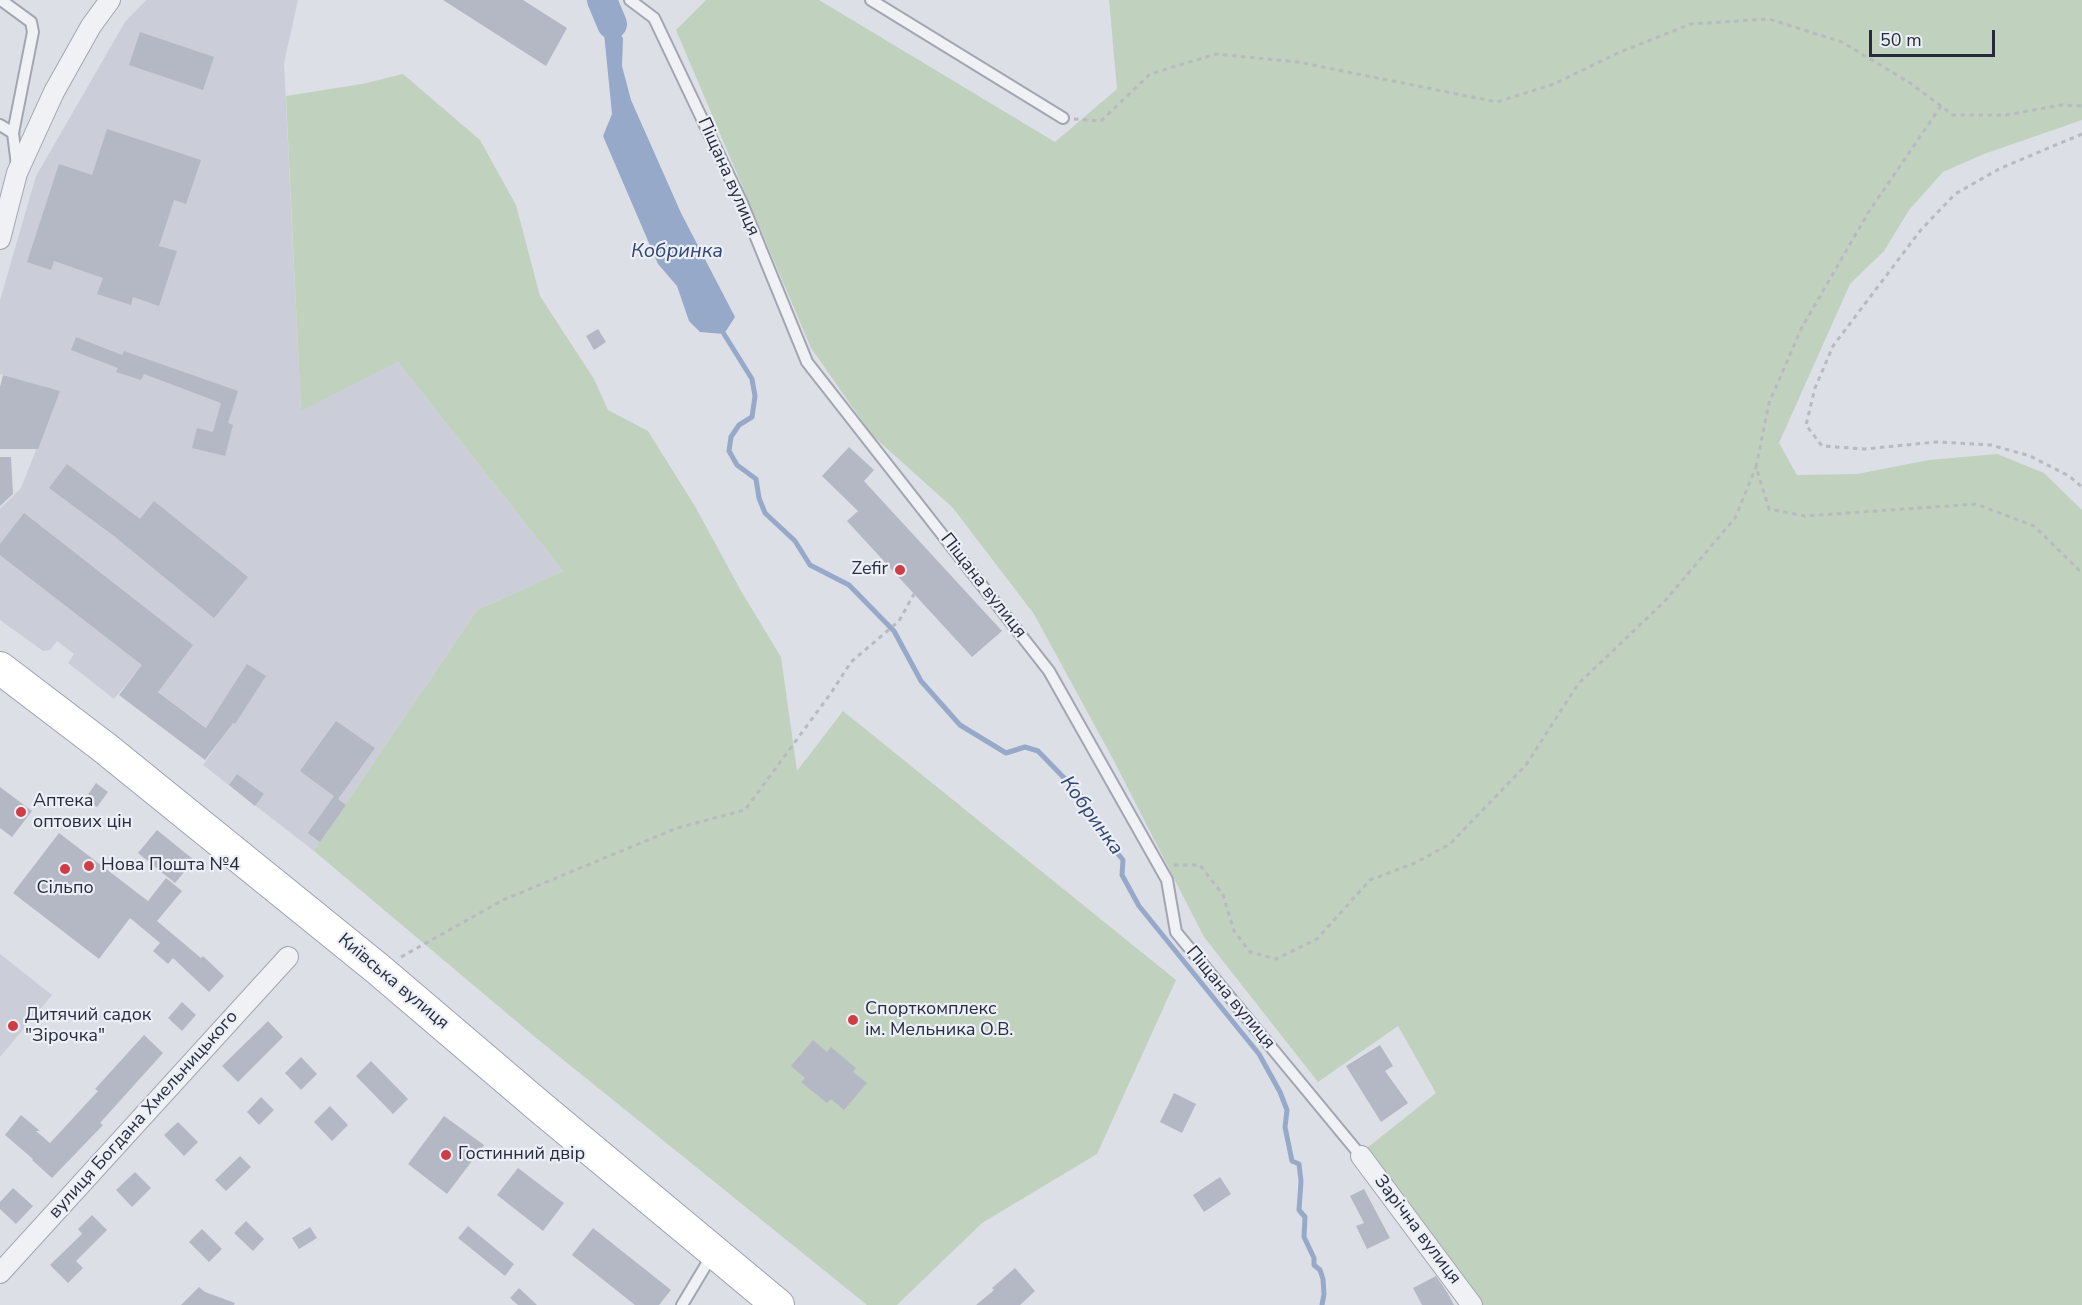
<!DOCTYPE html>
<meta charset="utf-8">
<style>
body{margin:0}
#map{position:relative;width:2082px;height:1305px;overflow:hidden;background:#dddfe7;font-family:"Nunito Sans",sans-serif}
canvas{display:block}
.scale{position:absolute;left:1869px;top:30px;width:126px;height:27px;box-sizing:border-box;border:3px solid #262c3d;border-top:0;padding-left:8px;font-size:18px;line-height:21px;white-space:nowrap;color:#262c3d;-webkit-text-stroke:4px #eceff5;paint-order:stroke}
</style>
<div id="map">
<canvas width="2082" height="1305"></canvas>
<div class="scale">50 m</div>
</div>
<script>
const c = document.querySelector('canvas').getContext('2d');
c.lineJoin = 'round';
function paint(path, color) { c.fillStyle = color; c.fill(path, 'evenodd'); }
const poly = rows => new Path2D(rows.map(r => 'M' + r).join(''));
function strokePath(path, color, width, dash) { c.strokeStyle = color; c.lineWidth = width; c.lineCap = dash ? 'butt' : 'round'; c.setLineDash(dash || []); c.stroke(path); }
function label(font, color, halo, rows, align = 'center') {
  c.font = font + ' "Nunito Sans",sans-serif'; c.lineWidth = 4.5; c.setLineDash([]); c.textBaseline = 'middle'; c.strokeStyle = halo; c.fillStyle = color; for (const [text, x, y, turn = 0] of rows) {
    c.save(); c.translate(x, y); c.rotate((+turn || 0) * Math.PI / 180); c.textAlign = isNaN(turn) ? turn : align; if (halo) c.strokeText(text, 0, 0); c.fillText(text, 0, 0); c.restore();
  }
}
paint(poly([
 [146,0,298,0,284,63,301,410,398,362,563,571,477,610,314,851,203,765,221,739,135,674,114,699,68,663,74,654,57,641,50,650,43,651,0,620,0,509,21,488,59,391,0,374,0,300,36,176,125,22],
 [0,954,52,995,0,1057]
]), '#cbced9');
paint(poly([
 [706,0,819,0,1055,142,1117,89,1109,0,2082,0,2082,120,1984,154,1943,172,1909,210,1884,251,1850,284,1779,443,1797,475,1857,474,1929,460,1997,454,2044,473,2082,510,2082,1305,1482,1305,1367,1148,1436,1093,1398,1026,1318,1082,1204,937,1114,761,1034,614,953,508,872,435,811,348,676,30],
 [403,74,480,140,516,205,540,296,594,379,608,410,648,431,696,508,741,591,781,657,797,771,843,711,1176,980,1097,1154,982,1223,897,1305,867,1305,535,1037,314,851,477,610,563,571,398,362,301,411,286,96,362,84]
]), '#c0d1bd');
paint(poly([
 [612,24,623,38,622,66,631,100,681,213,735,317,724,334,700,332,689,321,677,286,658,264,603,136,612,114,604,33]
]), '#96a9c8');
strokePath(poly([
 [724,334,752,379,755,396,752,417,739,425,731,437,729,451,737,465,756,479,759,498,765,513,795,541,810,565,849,585,894,631,921,681,960,725,1006,753,1025,747,1038,751,1070,784,1082,797,1082,810,1123,860,1122,875,1139,906,1259,1054,1280,1092,1287,1110,1285,1127,1292,1161,1299,1164,1301,1181,1299,1210,1305,1217,1304,1237,1314,1258,1314,1265,1320,1270,1323,1279,1324,1294,1322,1305]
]), '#96a9c8', 5);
strokePath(poly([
 [602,0,612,24]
]), '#96a9c8', 30);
paint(poly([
 [443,0,523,0,567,28,546,66],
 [140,32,214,57,203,90,129,65],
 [107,129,201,160,186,204,174,200,159,246,177,251,159,306,133,297,131,305,97,294,103,278,54,261,51,270,27,262,59,164,92,175],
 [598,329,606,342,594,350,586,336],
 [76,337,122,355,124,351,238,391,228,423,233,425,225,456,192,448,197,428,213,432,221,403,144,374,141,380,116,372,118,368,71,350],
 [3,375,60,391,38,449,0,449,0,387],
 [849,447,874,470,864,481,1002,631,972,657,847,521,858,511,822,476],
 [0,457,11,457,13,494,0,506],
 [67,464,140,519,154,501,248,577,214,618,114,536,49,488],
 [24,513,193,645,158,692,206,728,247,664,266,676,235,724,233,723,205,760,119,695,142,665,0,555,0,544],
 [336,721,375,748,338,799,346,805,320,842,308,833,334,796,300,771],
 [237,774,264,794,255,806,229,785],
 [96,783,108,792,97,807,85,799],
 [0,787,32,811,12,837,0,828],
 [157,830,194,860,175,883,138,853],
 [59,833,148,901,166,878,182,891,157,921,201,958,203,956,224,976,209,992,173,958,168,964,153,951,160,943,130,918,99,959,13,893],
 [182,1002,196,1015,182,1031,168,1018],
 [268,1021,283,1037,238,1082,222,1066],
 [144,1035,163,1053,100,1123,103,1125,52,1178,32,1160,33,1159,5,1135,21,1115,40,1131,36,1131,50,1143,98,1091,95,1089],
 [813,1040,827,1052,831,1047,856,1068,853,1072,867,1083,844,1110,831,1099,827,1103,801,1082,805,1078,791,1066],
 [1380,1045,1393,1066,1385,1071,1408,1103,1381,1122,1346,1066],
 [301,1057,317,1074,301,1090,285,1073],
 [371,1061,408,1099,393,1114,356,1076],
 [1174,1093,1196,1104,1182,1133,1160,1122],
 [261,1097,274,1110,259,1125,247,1112],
 [330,1106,348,1125,332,1141,314,1122],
 [444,1116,484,1145,447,1194,408,1164],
 [178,1122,198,1142,184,1156,164,1135],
 [240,1156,251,1167,226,1191,215,1180],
 [518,1168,564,1203,543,1231,497,1195],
 [135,1172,151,1188,132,1207,116,1190],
 [1220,1177,1231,1194,1204,1212,1193,1195],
 [13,1188,33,1206,16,1224,0,1209,0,1202],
 [1364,1189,1390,1238,1367,1249,1356,1226,1364,1223,1350,1196],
 [92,1215,107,1230,76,1261,83,1268,68,1283,50,1265,82,1234,78,1229],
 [246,1221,264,1239,253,1251,234,1233],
 [468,1226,514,1264,505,1276,458,1238],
 [310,1227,317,1238,299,1249,292,1238],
 [593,1228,671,1290,659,1305,635,1305,572,1255],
 [202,1229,222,1249,209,1262,189,1242],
 [1015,1268,1035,1291,1020,1305,976,1305,994,1290,992,1288],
 [1436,1276,1447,1292,1454,1305,1422,1305,1413,1288],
 [199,1287,205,1292,235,1303,234,1305,181,1305],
 [519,1288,537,1305,518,1305,510,1298]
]), '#b4b8c4');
const service = poly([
 [1,0,31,22,33,32,13,133,17,166],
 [630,0,654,18,742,203,807,362,1049,671,1167,880,1176,932,1361,1156],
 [871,0,1063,118],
 [0,125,13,133],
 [682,1305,712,1255]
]);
const minor = poly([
 [0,239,17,173,54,92,91,26,110,0],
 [1361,1156,1472,1305],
 [0,1273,288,957]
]);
const primary = poly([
 [0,668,105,748,378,969,540,1107,778,1305]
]);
strokePath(service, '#a2a6b1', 14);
strokePath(minor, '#a2a6b1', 22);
strokePath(primary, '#9ca2b3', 34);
strokePath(poly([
 [1941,106,1868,213,1801,329,1769,403,1756,467,1769,509,1805,516,1976,504,2034,526,2082,573],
 [1074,119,1101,121,1150,74,1216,54,1298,62,1497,102,1554,84,1620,52,1691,24,1769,19,1842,42,1910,83,1953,115,2006,115,2061,105,2082,106],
 [2082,134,1999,169,1955,194,1920,231,1833,346,1815,388,1806,425,1822,446,1865,449,1936,442,1991,445,2030,456,2069,476,2082,487],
 [1174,865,1200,865,1223,895,1234,931,1250,952,1276,959,1317,939,1370,880,1415,863,1450,844,1526,765,1578,684,1664,602,1735,518,1756,467],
 [401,957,503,900,677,828,745,810,831,693,851,662,899,621,914,594]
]), '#b7bac1', 3, [4.5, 4.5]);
strokePath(service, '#eff1f5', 10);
strokePath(minor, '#eff1f5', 20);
strokePath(primary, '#fff', 32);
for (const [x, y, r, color] of [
 [900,570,6,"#cf3e45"],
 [21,812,6,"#cf3e45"],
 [89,866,6,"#cf3e45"],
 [65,869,6,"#cf3e45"],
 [853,1020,6,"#cf3e45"],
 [13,1026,6,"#cf3e45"],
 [446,1155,6,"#cf3e45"]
]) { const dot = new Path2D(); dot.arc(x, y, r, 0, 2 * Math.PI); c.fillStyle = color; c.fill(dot); strokePath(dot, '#eceff5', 2); }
label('18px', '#262c3d', '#eceff5', [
 ["Піщана вулиця",728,177,66],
 ["Піщана вулиця",983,586,52],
 ["Київська вулиця",393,982,40],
 ["Піщана вулиця",1230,998,50],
 ["вулиця Богдана Хмельницького",144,1115,-48],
 ["Зарічна вулиця",1417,1230,53]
]);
label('18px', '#262c3d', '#eceff5', [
 ["Zefir",888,570,"right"],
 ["Аптека",33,802],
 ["оптових цін",33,823],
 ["Нова Пошта №4",101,866],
 ["Сільпо",65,889,"center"],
 ["Спорткомплекс",865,1010],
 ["ім. Мельника О.В.",865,1031],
 ["Дитячий садок",25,1016],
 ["\"Зірочка\"",25,1037],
 ["Гостинний двір",458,1155]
], 'left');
label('italic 20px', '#304671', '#eceff5', [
 ["Кобринка",677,252],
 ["Кобринка",1091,816,54]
]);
</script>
